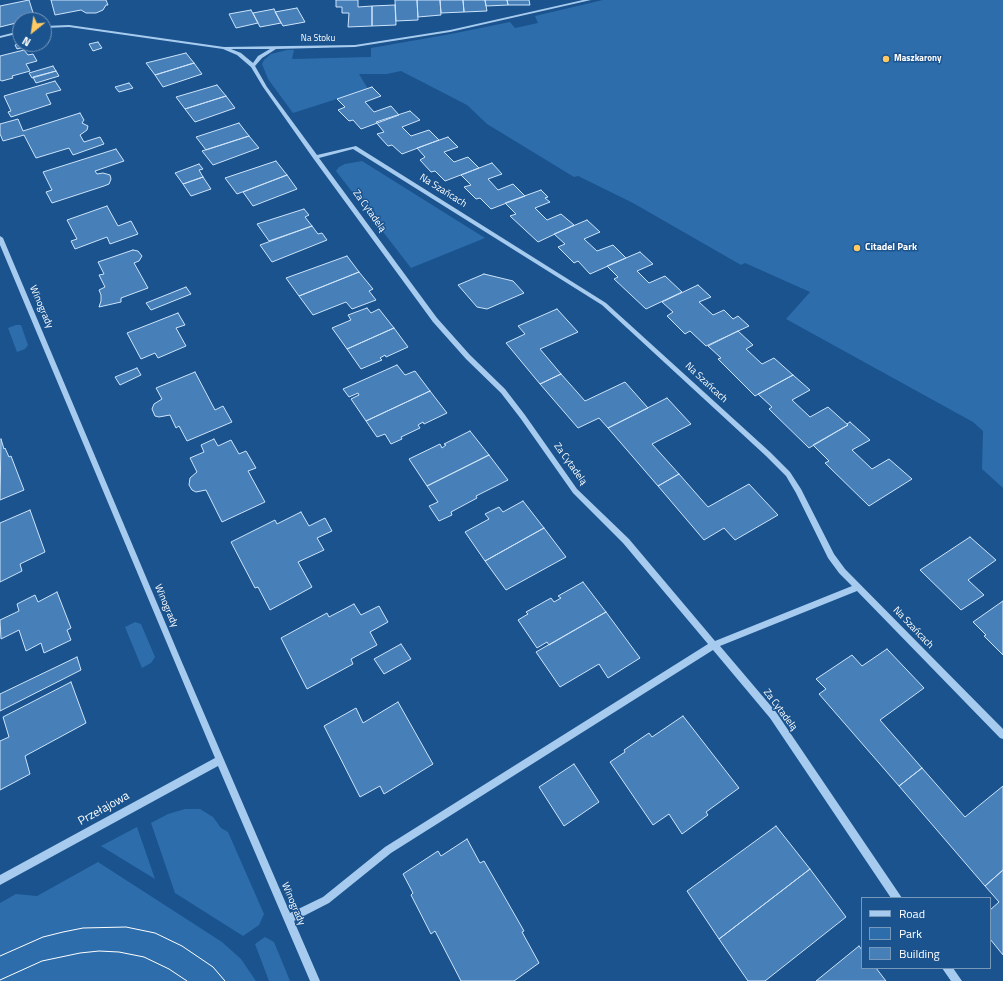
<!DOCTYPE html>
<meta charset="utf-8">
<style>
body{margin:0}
#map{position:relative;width:1003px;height:981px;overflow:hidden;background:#1a538e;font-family:"Titillium Web",sans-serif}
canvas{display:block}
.legend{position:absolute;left:861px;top:897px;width:130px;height:72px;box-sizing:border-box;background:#1a538e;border:1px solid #7698bb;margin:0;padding:5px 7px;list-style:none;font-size:12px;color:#fff}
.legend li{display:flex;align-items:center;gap:8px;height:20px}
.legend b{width:20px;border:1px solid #7698bb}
.north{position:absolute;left:12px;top:12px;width:40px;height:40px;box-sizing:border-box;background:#1a538e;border:1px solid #7698bb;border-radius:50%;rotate:210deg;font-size:11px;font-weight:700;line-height:16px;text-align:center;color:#fff}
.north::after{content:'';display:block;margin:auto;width:14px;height:18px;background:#ffca64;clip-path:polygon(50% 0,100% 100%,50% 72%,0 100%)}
</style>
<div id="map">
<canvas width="1003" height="981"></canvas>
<ul class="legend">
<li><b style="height:5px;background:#a7cbee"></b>Road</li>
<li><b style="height:11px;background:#2d6dac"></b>Park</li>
<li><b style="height:11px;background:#477fb8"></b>Building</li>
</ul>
<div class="north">N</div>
</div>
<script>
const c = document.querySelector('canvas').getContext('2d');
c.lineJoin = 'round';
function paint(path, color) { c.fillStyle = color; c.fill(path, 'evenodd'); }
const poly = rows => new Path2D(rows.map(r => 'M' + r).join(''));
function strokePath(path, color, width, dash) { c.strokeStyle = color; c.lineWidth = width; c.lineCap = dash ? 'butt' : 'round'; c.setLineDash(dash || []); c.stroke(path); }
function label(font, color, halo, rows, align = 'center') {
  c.font = font + ' "Titillium Web",sans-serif'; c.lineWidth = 3; c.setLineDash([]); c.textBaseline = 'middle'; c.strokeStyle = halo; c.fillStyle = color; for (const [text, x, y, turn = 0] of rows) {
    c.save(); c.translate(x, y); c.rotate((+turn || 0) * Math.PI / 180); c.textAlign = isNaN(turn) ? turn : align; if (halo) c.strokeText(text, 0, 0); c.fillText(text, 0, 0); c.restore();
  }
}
paint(poly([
 [603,0,1003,0,1003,488,982,469,983,431,973,422,786,319,810,292,745,263,741,265,633,203,578,176,574,177,487,124,467,105,401,71,387,74,359,74,368,89,293,113,268,79,262,64,264,60,271,54,287,50,294,50,292,59,371,57,371,48,451,34,510,22,515,28,538,23,535,16],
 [362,161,485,238,411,268,336,171,339,167,345,164],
 [16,325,21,325,28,345,25,349,17,352,8,328],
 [135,622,141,624,155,657,151,663,142,668,125,627],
 [185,809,200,809,213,817,221,828,228,832,264,914,259,925,243,936,175,893,151,823,168,814],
 [137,827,155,879,101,846],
 [98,862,222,942,241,959,256,981,0,981,0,903,16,894,37,896],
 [265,937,274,942,290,981,269,981,255,944]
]), '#2d6dac');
const building = poly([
 [29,0,35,19,20,20,20,22,0,27,0,6,29,0],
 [51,0,106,0,108,5,106,5,103,10,96,13,86,13,81,10,55,15,51,0],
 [336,0,358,0,358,7,372,6,372,26,348,27,349,13,342,13,342,7,336,7,336,0],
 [395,0,417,0,418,20,396,21,395,0],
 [417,0,440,0,441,15,418,17,417,0],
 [440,0,463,0,464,12,441,13,440,0],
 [463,0,485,0,487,11,464,12,463,0],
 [485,0,507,0,508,5,486,6,485,0],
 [507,0,529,0,530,5,508,5,507,0],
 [395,5,396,25,372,26,372,6,395,5],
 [297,8,305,22,283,26,275,12,297,8],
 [274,9,281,23,260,27,253,13,274,9],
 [251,10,258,23,236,28,229,14,251,10],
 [98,42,102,48,93,51,89,44,98,42],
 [20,43,20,44,35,44,17,49,15,45,20,43],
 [24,50,28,55,33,54,37,61,26,64,30,71,12,76,13,78,2,81,0,80,0,56,24,50],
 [186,53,194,63,155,75,146,63,186,53],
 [194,63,202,74,163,87,155,75,194,63],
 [53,66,56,71,32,78,29,73,53,66],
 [56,71,59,76,36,83,33,77,56,71],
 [55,81,61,90,46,94,51,104,11,117,8,112,11,111,4,96,55,81],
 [129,83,133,88,119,92,115,87,129,83],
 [217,85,226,96,185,109,176,97,217,85],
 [372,87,381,96,365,102,374,112,391,106,399,115,361,129,353,120,349,121,338,110,345,107,337,99,372,87],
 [226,96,235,108,195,122,185,109,226,96],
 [410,111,420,120,402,127,411,136,429,130,439,140,402,154,392,145,388,146,377,134,384,132,376,122,410,111],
 [80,113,84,120,82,123,88,126,87,130,80,135,84,142,100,137,104,144,73,155,69,148,36,158,24,135,3,141,0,134,0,124,18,119,23,131,80,113],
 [239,123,249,136,206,150,196,137,239,123],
 [249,136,259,148,213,165,202,151,249,136],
 [448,137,458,147,444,152,454,162,468,157,479,168,445,181,435,171,431,172,420,160,425,157,417,148,448,137],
 [116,149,124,161,95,171,97,174,103,173,110,175,111,179,109,184,104,186,52,203,46,192,52,190,43,172,116,149],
 [276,161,287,175,237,194,225,178,276,161],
 [492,163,502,174,488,179,498,190,513,184,525,196,491,209,480,198,476,199,464,187,471,185,461,175,492,163],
 [199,164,203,169,199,170,203,177,183,184,175,173,199,164],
 [287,175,297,189,253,206,243,192,287,175],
 [203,177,211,189,191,196,183,184,203,177],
 [541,190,548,197,545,198,550,202,535,208,547,220,561,214,574,225,538,242,510,216,516,214,505,203,541,190],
 [107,206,118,226,131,221,138,234,110,244,107,237,75,249,71,241,77,239,67,220,107,206],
 [304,209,309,215,305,217,312,226,269,241,257,224,304,209],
 [587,220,600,232,584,239,597,251,613,245,626,258,590,274,578,261,574,263,558,247,565,244,554,234,587,220],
 [312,226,318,234,322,233,327,240,272,262,260,245,312,226],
 [133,250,138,251,142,256,139,261,134,263,148,288,121,298,121,302,99,307,101,301,101,295,99,290,105,287,99,275,104,274,98,262,133,250],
 [640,252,653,264,637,271,649,283,665,276,682,292,646,309,614,279,618,277,607,266,640,252],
 [347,256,359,272,299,296,286,278,347,256],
 [359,272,373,289,369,291,376,300,352,309,346,302,313,315,299,296,359,272],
 [484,274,513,281,524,293,487,309,477,307,458,285,484,274],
 [698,285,711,297,699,302,713,315,724,310,733,319,738,316,749,326,706,346,690,331,685,334,667,316,673,312,662,302,698,285],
 [186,287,191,294,151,310,146,303,186,287],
 [367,308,371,313,379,309,394,328,347,349,332,328,351,320,348,315,367,308],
 [557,309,578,332,540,349,561,374,540,384,506,343,525,334,518,326,557,309],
 [178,313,185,325,176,328,186,346,158,358,155,353,141,359,127,333,178,313],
 [394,328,408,347,386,357,385,355,380,358,382,360,361,369,347,349,394,328],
 [738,331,753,345,746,349,762,364,774,358,793,375,755,396,718,359,721,358,708,346,738,331],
 [397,365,405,375,415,371,430,391,366,421,351,399,359,395,358,393,349,397,343,389,397,365],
 [137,368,141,375,120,385,115,377,137,368],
 [195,372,215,410,223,406,232,422,187,441,179,426,176,428,170,415,159,417,155,416,152,409,154,404,162,399,156,388,195,372],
 [561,374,585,401,625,382,648,408,608,428,599,418,578,428,540,384,561,374],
 [793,375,810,390,792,400,810,417,828,407,848,425,809,448,769,409,772,407,758,394,793,375],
 [430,391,447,413,424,424,423,422,418,425,420,428,401,437,402,439,391,444,385,434,377,437,366,421,430,391],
 [667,398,691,424,652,444,679,474,658,486,608,428,667,398],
 [850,422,870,440,852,450,872,469,889,459,912,479,869,506,825,463,829,461,813,445,848,425,847,424,850,422],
 [470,431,489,455,427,486,409,459,440,444,442,448,446,445,444,444,470,431],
 [1,439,4,449,5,448,9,457,11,456,24,490,0,500,1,439],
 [214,439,218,446,231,440,239,454,246,451,256,468,248,471,265,502,222,522,206,490,196,492,192,490,189,485,190,478,197,472,190,458,204,452,201,445,214,439],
 [489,455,508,480,476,496,477,498,451,512,452,515,439,521,429,506,438,502,427,486,489,455],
 [679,474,708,507,749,484,778,515,735,540,724,528,704,540,658,486,679,474],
 [523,501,544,528,485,561,465,532,489,519,485,514,499,507,503,512,523,501],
 [30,510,45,552,20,564,22,571,0,582,0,523,30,510],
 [301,512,309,526,325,518,332,531,317,538,324,550,298,562,312,587,270,610,258,587,255,588,231,542,275,520,277,524,301,512],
 [544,528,566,557,506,590,485,561,544,528],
 [970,537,996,560,968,580,984,595,961,610,920,570,970,537],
 [583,582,606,612,549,645,547,642,537,648,518,620,528,614,526,612,551,598,554,602,561,598,558,596,583,582],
 [57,592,71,628,67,630,71,640,44,653,41,643,26,651,19,630,1,639,0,620,19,611,17,604,35,595,38,602,57,592],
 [1003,601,1003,655,984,636,986,635,973,622,1003,601],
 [354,604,361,615,379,606,388,622,370,632,377,645,351,659,353,664,307,689,281,638,327,613,329,617,354,604],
 [606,612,640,658,608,678,599,664,560,687,536,652,606,612],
 [401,644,411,659,384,674,374,659,401,644],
 [887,649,924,688,880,720,922,768,899,786,819,694,826,689,816,679,852,655,862,666,887,649],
 [77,657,81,670,0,711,0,694,77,657],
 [71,682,86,723,25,756,30,774,0,790,0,741,9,737,3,717,71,682],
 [398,702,433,764,384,794,380,786,360,797,324,726,356,708,363,723,398,702],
 [683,716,739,788,706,812,708,815,682,834,669,814,653,825,610,762,625,752,624,750,649,733,652,737,683,716],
 [574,764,599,802,564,826,539,787,574,764],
 [922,768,965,817,1003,786,1003,870,985,886,899,786,922,768],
 [776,826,810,869,719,939,687,891,776,826],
 [467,839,480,863,484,861,524,931,522,932,539,963,514,981,461,981,435,931,431,934,411,895,413,893,403,874,438,851,441,856,467,839],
 [810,869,846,917,765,981,748,981,719,939,810,869],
 [1003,870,1003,955,990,939,990,910,999,902,985,886,1003,870],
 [859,946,862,950,862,968,876,968,886,981,816,981,859,946]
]);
paint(building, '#477fb8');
strokePath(building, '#cde4fa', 1);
paint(poly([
 [583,0,591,0,450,32,355,47,276,49,262,58,255,66,267,87,317,155,356,146,606,303,770,452,790,472,801,489,834,554,845,569,1003,729,1003,739,1000,738,857,591,720,646,776,712,902,898,891,898,770,718,713,650,391,853,329,903,294,921,320,981,310,981,218,766,0,885,0,875,215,758,0,245,0,236,3,238,181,660,290,913,323,897,385,847,708,644,623,543,573,493,521,419,501,393,466,359,433,322,313,158,263,87,251,67,237,55,223,49,69,27,44,28,44,26,69,25,224,47,355,45,450,30,583,0],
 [231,49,270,49,258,56,253,63,241,53,231,49],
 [353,149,602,305,766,456,786,476,796,493,828,558,839,573,852,586,715,641,629,539,577,489,525,415,505,389,470,355,437,318,319,158,353,149],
 [20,31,20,33,0,38,0,36,20,31],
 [942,968,953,968,962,981,951,981,942,968]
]), '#a7cbee');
strokePath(poly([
 [0,956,43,937,63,932,83,928,126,927,155,933,182,946,213,967,225,981],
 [0,980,42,961,80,953,99,951,119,952,144,957,169,969,187,981]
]), '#fff', 1);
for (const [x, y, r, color] of [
 [886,59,4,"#ffca64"],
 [857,248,4,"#ffca64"]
]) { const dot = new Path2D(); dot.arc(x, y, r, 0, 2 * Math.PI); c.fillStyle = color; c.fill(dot); strokePath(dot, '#1a538e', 1.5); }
label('9px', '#fff', '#1a538e', [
 ["Na Stoku",318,39]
]);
label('bold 9px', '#fff', '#1a538e', [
 ["Maszkarony",894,59]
], 'left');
label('10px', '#fff', '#1a538e', [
 ["Na Szańcach",443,191,32],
 ["Za Cytadelą",369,211,54],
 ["Winogrady",41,307,67],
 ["Na Szańcach",706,383,43],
 ["Za Cytadelą",570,464,54],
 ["Winogrady",166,606,67],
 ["Na Szańcach",913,628,46],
 ["Za Cytadelą",780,710,53],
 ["Winogrady",293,904,67]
]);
label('bold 10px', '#fff', '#1a538e', [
 ["Citadel Park",865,248]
], 'left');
label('12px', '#fff', '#1a538e', [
 ["Przełajowa",104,809,-29]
]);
</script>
